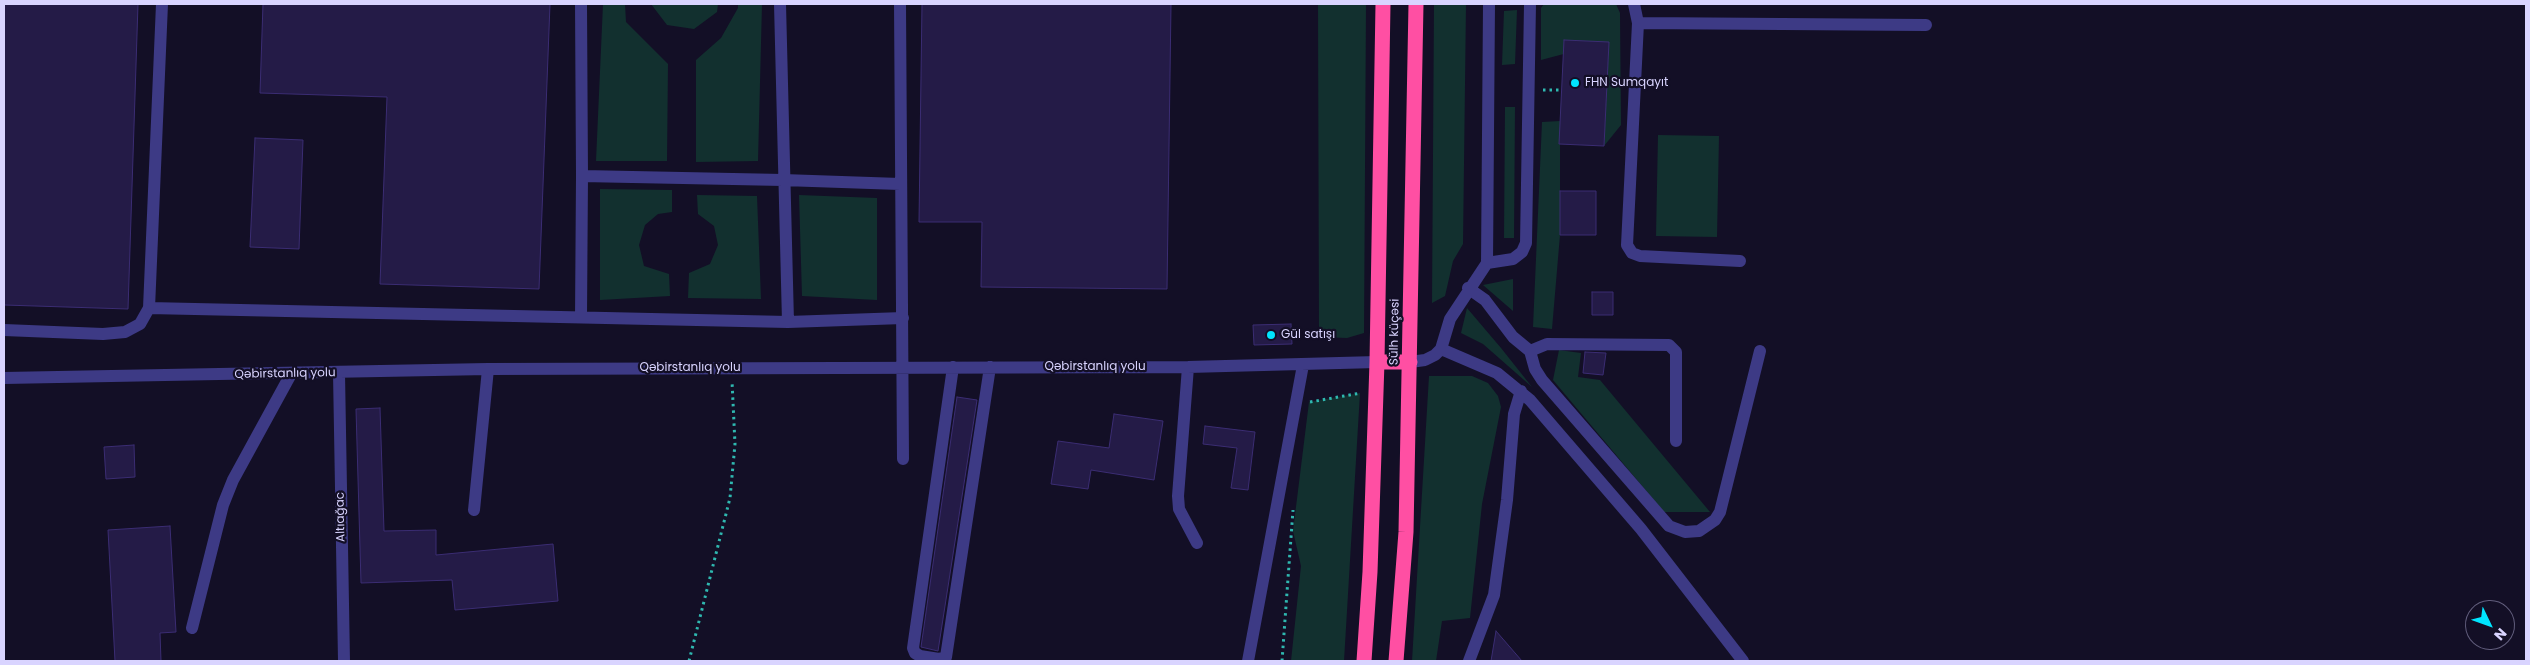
<!DOCTYPE html>
<meta charset="utf-8">
<style>
body{margin:0}
#map{position:relative;width:2530px;height:665px;overflow:hidden;background:#130f26;font-family:Poppins,sans-serif}
canvas{display:block}
.frame{position:absolute;inset:0;border:5px solid #d9d4ff;pointer-events:none}
.north{position:absolute;left:2465px;top:600px;width:50px;height:50px;box-sizing:border-box;background:#130f26;border:1px solid #625e7d;border-radius:50%;rotate:132deg;font-size:14px;font-weight:700;line-height:20px;text-align:center;color:#d9d4ff}
.north::after{content:'';display:block;margin:auto;width:18px;height:22px;background:#00e5ff;clip-path:polygon(50% 0,100% 100%,50% 72%,0 100%)}
</style>
<div id="map">
<canvas width="2530" height="665"></canvas>
<div class="frame"></div>
<div class="north">N</div>
</div>
<script>
const c = document.querySelector('canvas').getContext('2d');
c.lineJoin = 'round';
function paint(path, color) { c.fillStyle = color; c.fill(path, 'evenodd'); }
const poly = rows => new Path2D(rows.map(r => 'M' + r).join(''));
function strokePath(path, color, width, dash) { c.strokeStyle = color; c.lineWidth = width; c.lineCap = dash ? 'butt' : 'round'; c.setLineDash(dash || []); c.stroke(path); }
function label(font, color, halo, rows, align = 'center') {
  c.font = font + ' Poppins,sans-serif'; c.lineWidth = 4.5; c.setLineDash([]); c.textBaseline = 'middle'; c.strokeStyle = halo; c.fillStyle = color; for (const [text, x, y, turn = 0] of rows) {
    c.save(); c.translate(x, y); c.rotate((+turn || 0) * Math.PI / 180); c.textAlign = isNaN(turn) ? turn : align; if (halo) c.strokeText(text, 0, 0); c.fillText(text, 0, 0); c.restore();
  }
}
paint(poly([
 [603,4,625,4,626,22,668,64,667,161,596,161],
 [651,4,718,4,717,12,694,29,667,25],
 [738,4,762,4,758,161,696,162,696,60,721,38,738,8],
 [1318,4,1366,4,1364,333,1347,338,1319,337],
 [1434,4,1466,4,1463,244,1453,261,1445,296,1432,303],
 [1544,4,1616,4,1620,13,1621,125,1604,146,1609,42,1541,60,1541,8],
 [1517,10,1515,64,1502,65,1504,11],
 [1505,107,1515,107,1514,238,1504,238],
 [1560,121,1560,235,1552,329,1533,327,1542,122],
 [1658,135,1719,136,1717,237,1656,236],
 [600,189,672,190,672,212,658,214,645,225,639,245,644,266,669,274,670,296,600,300],
 [697,195,757,196,761,299,688,298,689,273,710,264,718,245,714,226,698,214],
 [799,195,877,198,877,300,802,296],
 [1513,279,1513,311,1483,285],
 [1467,308,1501,348,1532,387,1483,344,1461,333],
 [1559,350,1581,353,1578,377,1600,380,1710,512,1664,512,1553,380],
 [1429,376,1472,376,1488,383,1498,396,1501,407,1482,504,1470,618,1442,621,1436,661,1412,661],
 [1360,393,1344,661,1291,661,1301,566,1293,531,1309,402]
]), '#12302f');
const building = poly([
 [4,4,138,4,128,309,4,305,4,4],
 [263,4,550,4,539,289,380,284,387,97,260,93,263,4],
 [922,4,1171,4,1167,289,981,287,982,222,919,222,922,4],
 [1564,40,1609,42,1604,146,1559,144,1564,40],
 [255,138,303,140,299,249,250,247,255,138],
 [1560,191,1596,191,1596,235,1560,235,1560,191],
 [1592,292,1613,292,1613,315,1592,315,1592,292],
 [1291,324,1292,344,1254,345,1253,325,1291,324],
 [1585,352,1606,353,1603,375,1583,373,1585,352],
 [957,397,977,400,938,651,921,647,957,397],
 [380,408,384,531,436,530,436,555,553,544,558,601,455,610,452,580,361,583,356,409,380,408],
 [1114,414,1163,421,1154,480,1091,470,1088,489,1051,484,1058,441,1109,448,1114,414],
 [1205,426,1255,432,1248,490,1231,488,1237,448,1203,444,1205,426],
 [134,445,135,477,106,479,104,447,134,445],
 [170,526,176,632,160,633,161,661,115,661,108,530,170,526],
 [1496,631,1522,661,1491,661,1496,631]
]);
paint(building, '#241b47');
strokePath(building, '#3b2d73', 1);
strokePath(poly([
 [1543,90,1562,90],
 [1310,402,1361,393],
 [689,661,730,498,735,444,732,381],
 [1282,661,1293,510]
]), '#2fb8b0', 3, [2.5, 4]);
strokePath(poly([
 [581,4,582,176],
 [780,4,788,322],
 [900,4,903,459],
 [1634,4,1638,23,1627,245,1632,253,1640,256,1740,261],
 [1638,23,1926,25],
 [1487,263,1513,259,1522,252,1526,243,1530,4],
 [1468,288,1485,300,1513,337,1530,351,1547,344,1669,345,1676,352,1676,441],
 [149,308,788,322,903,318],
 [581,317,582,176,783,180,900,184],
 [4,330,103,334,125,332,140,324,149,308,162,4],
 [1441,349,1497,373,1530,400,1641,529,1743,661],
 [1530,351,1535,369,1542,380,1669,526,1685,532,1699,531,1715,520,1720,512,1760,351],
 [1410,362,1425,360,1435,355,1441,349,1450,319,1487,263,1489,4],
 [953,367,913,648,915,653,920,656,939,659,946,657,990,367],
 [1188,367,1178,496,1179,509,1197,543],
 [339,373,344,661],
 [4,378,488,369,1188,367,1377,362],
 [474,510,488,369],
 [192,628,223,505,233,480,291,374],
 [1248,661,1303,365],
 [1469,661,1494,595,1507,500,1514,414,1521,391]
]), '#3d3a85', 12);
strokePath(poly([
 [1377,362,1410,362],
 [1364,661,1370,572,1377,362,1383,4],
 [1396,661,1406,532,1416,4]
]), '#ff4fa3', 15);
for (const [x, y, r, color] of [
 [1575,83,5,"#00e5ff"],
 [1271,335,5,"#00e5ff"]
]) { const dot = new Path2D(); dot.arc(x, y, r, 0, 2 * Math.PI); c.fillStyle = color; c.fill(dot); strokePath(dot, '#130f26', 2); }
label('12px', '#d9d4ff', '#130f26', [
 ["FHN Sumqayıt",1585,83],
 ["Gül satışı",1281,335]
], 'left');
label('12px', '#d9d4ff', '#130f26', [
 ["Sülh küçəsi",1395,332,-89],
 ["Qəbirstanlıq yolu",1095,367],
 ["Qəbirstanlıq yolu",690,368],
 ["Qəbirstanlıq yolu",285,374,-1],
 ["Altıağac",341,517,-91]
]);
</script>
